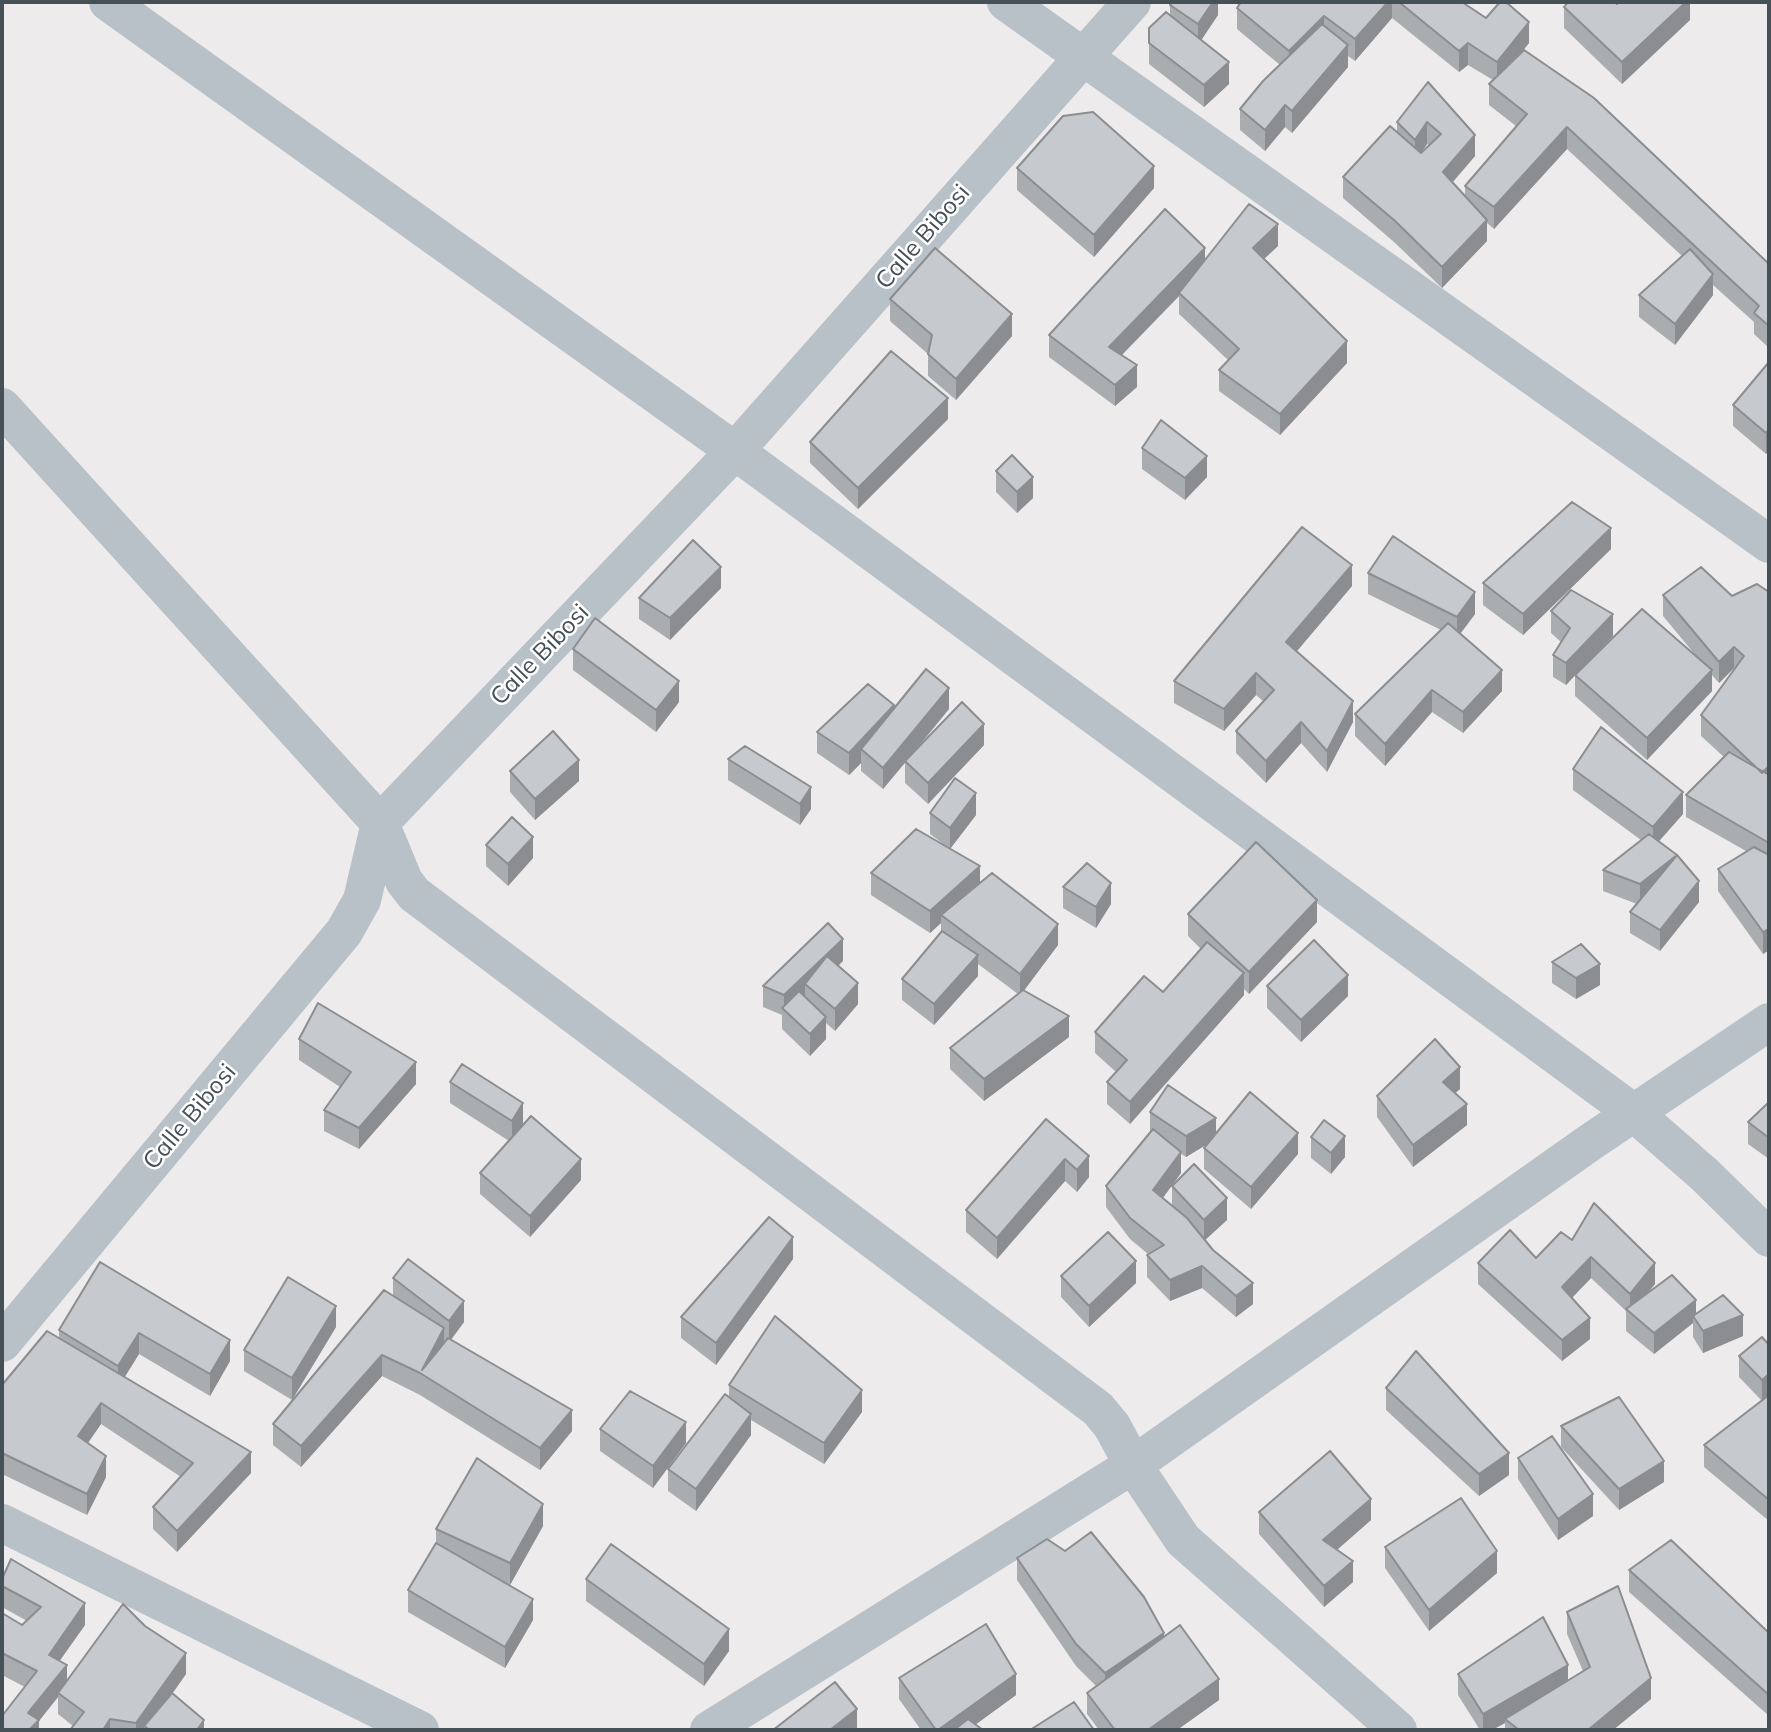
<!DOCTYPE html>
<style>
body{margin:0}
#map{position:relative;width:1771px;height:1732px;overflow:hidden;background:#eeebec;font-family:Mulish,sans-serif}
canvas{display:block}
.frame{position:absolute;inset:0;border:4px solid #465157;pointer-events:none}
</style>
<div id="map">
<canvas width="1771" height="1732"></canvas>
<div class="frame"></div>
</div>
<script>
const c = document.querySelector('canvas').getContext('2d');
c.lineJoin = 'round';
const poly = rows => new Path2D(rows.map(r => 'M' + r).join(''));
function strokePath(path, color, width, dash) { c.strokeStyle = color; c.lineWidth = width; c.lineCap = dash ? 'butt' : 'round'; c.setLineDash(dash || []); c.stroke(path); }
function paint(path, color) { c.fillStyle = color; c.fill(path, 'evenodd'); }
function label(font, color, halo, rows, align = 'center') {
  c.font = font + ' Mulish,sans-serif'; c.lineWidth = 5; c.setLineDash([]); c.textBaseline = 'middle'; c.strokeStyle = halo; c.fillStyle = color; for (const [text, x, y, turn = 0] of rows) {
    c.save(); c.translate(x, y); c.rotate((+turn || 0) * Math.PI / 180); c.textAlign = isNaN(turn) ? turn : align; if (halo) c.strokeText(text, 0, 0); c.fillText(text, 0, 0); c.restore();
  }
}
strokePath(poly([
 [108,2,735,451,1634,1113,1705,1175,1769,1238],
 [1006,2,1769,544],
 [2,407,380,823,404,881,414,894,1098,1409,1112,1426,1133,1465,1183,1540,1398,1730],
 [2,1343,344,932,362,900,380,823,735,451,1132,2],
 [2,1523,420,1730],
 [709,1730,1133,1465,1592,1141,1769,1022]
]), '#b8c1c7', 38);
paint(poly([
 [1218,2,1218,15,1201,40,1229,84,1204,107,1149,64,1149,28,1170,15,1170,5],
 [1234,2,1462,2,1486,18,1529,43,1520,54,1769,264,1769,348,1754,334,1754,322,1713,285,1713,295,1675,345,1639,317,1639,295,1682,256,1567,149,1494,229,1487,223,1487,241,1442,288,1394,242,1343,198,1343,177,1397,132,1397,122,1428,82,1475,156,1453,182,1465,195,1465,186,1516,126,1489,105,1489,84,1493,80,1468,65,1459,72,1392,18,1355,61,1348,56,1348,67,1292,133,1285,127,1265,151,1240,130,1240,109,1280,65,1237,29,1237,8,1239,5],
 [1427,144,1429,145,1421,153],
 [1568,2,1690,2,1690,20,1622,84,1564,28,1564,7],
 [1017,168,1154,188,1094,257,1017,190],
 [1278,246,1264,259,1347,363,1280,435,1219,391,1219,370,1228,360,1179,314,1179,296,1122,355,1137,387,1115,406,1049,357,1049,335,1205,260],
 [890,299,1012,336,956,400,928,376,928,354,890,321],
 [1769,362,1769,450,1766,454,1733,426,1733,405],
 [948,419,858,509,810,463,810,442],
 [1142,448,1207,477,1185,500,1142,469],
 [996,471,1033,498,1017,513,996,492],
 [1611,549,1523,635,1483,605,1483,583],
 [1368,573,1475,614,1460,634,1502,691,1463,733,1432,712,1385,766,1355,736,1355,714,1441,630,1368,594],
 [1352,586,1296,652,1353,722,1327,772,1301,743,1266,783,1236,753,1236,731,1263,701,1256,695,1224,731,1174,703,1174,681],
 [721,588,670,640,639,619,639,598],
 [1769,592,1769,950,1763,954,1718,891,1718,869,1746,851,1686,817,1686,795,1724,757,1701,736,1701,715,1735,669,1734,668,1719,683,1712,675,1712,691,1647,760,1575,696,1575,675,1566,685,1553,677,1553,655,1561,642,1551,633,1551,611,1613,636,1575,674,1697,657,1663,616,1663,595,1732,596],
 [573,649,679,702,656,732,573,670],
 [894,709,949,709,916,750,984,745,928,804,905,783,905,763,883,789,861,771,861,763,849,775,817,753,817,732],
 [728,759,811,809,800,825,728,780],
 [1573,769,1683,814,1659,841,1699,902,1660,951,1630,933,1630,912,1637,904,1603,891,1603,870,1641,840,1573,790],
 [510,771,579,781,535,820,510,792],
 [930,813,976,815,950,849,930,834],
 [486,845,533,858,508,886,486,866],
 [871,873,1058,945,1024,990,1069,1037,984,1101,950,1069,950,1048,1018,994,978,964,978,976,934,1025,902,1000,902,979,941,933,941,923,930,933,871,895],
 [1063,887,1111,904,1096,928,1063,908],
 [1188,914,1317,922,1249,994,1244,989,1244,995,1130,1124,1107,1104,1107,1082,1116,1072,1095,1053,1095,1032,1163,992,1201,949,1188,936],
 [843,961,838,966,858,1004,835,1031,826,1023,826,1039,810,1056,782,1029,782,1015,763,1007,763,986],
 [1552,962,1600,985,1576,999,1552,983],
 [1267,986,1348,996,1301,1042,1267,1008],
 [299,1039,416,1084,359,1149,324,1131,324,1110,340,1087,299,1060],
 [450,1082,523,1125,581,1180,530,1237,480,1194,480,1173,509,1141,450,1103],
 [1460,1089,1455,1093,1467,1125,1413,1167,1377,1117,1377,1096],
 [1769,1102,1769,1159,1748,1144,1748,1122],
 [1150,1112,1216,1133,1298,1154,1251,1209,1204,1169,1204,1148,1205,1145,1186,1157,1181,1154,1181,1173,1163,1198,1172,1206,1172,1186,1227,1220,1205,1240,1253,1304,1236,1317,1202,1288,1170,1301,1147,1277,1147,1255,1148,1254,1130,1239,1106,1207,1106,1186,1150,1133],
 [1046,1119,1089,1177,1077,1192,1065,1181,997,1259,966,1232,966,1210],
 [1311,1137,1345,1157,1331,1174,1311,1158],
 [1572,1240,1655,1284,1648,1292,1743,1336,1703,1353,1693,1337,1693,1323,1654,1354,1626,1331,1626,1311,1591,1278,1572,1298,1590,1339,1562,1361,1478,1284,1478,1263,1536,1258],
 [793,1259,716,1365,681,1338,681,1317],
 [100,1262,230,1361,210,1396,139,1354,125,1377,251,1473,177,1552,153,1529,153,1507,181,1477,101,1424,88,1443,106,1477,87,1515,2,1474,2,1385,59,1338,59,1330],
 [1061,1276,1136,1283,1089,1327,1061,1297],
 [393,1278,464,1322,451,1340,572,1431,540,1470,420,1395,382,1376,301,1467,273,1445,273,1424,393,1296],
 [336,1327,292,1400,244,1371,244,1350],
 [1769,1345,1769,1521,1704,1467,1704,1445,1762,1401,1739,1377,1739,1356],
 [729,1385,862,1412,824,1464,751,1420,751,1435,696,1511,668,1491,668,1469,729,1397],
 [1386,1388,1509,1475,1479,1496,1386,1410],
 [1561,1426,1664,1482,1619,1510,1561,1447],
 [600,1429,686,1443,653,1488,600,1451],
 [1518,1458,1593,1516,1558,1540,1518,1479],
 [1259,1512,1371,1520,1337,1550,1353,1582,1324,1607,1259,1534],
 [543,1526,510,1585,500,1580,533,1620,505,1668,408,1612,408,1590,436,1543,436,1529],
 [1385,1547,1497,1573,1429,1631,1385,1568],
 [1017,1558,1164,1637,1219,1700,1177,1730,1099,1730,1087,1714,1087,1693,1096,1686,1076,1666,1017,1580],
 [1629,1570,1769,1633,1769,1716,1629,1592],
 [2,1579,85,1625,59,1661,67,1681,186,1674,172,1694,204,1730,70,1730,73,1726,58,1714,58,1697,39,1720,39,1730,2,1730,2,1716,25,1687,2,1675,2,1613,22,1625,27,1621,2,1607],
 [586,1579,729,1651,704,1686,586,1601],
 [1567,1612,1651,1699,1613,1730,1505,1730,1505,1723,1492,1730,1480,1730,1458,1695,1458,1674,1568,1680,1583,1671,1567,1634],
 [899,1678,1016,1695,975,1725,983,1730,921,1730,899,1699]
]), '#aaadb0');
paint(poly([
 [1213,2,1218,2,1218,15,1198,45,1198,24],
 [1388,2,1392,2,1392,18,1355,61,1355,39],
 [1686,2,1690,2,1690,20,1622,84,1622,62],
 [1324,16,1324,37,1289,73,1289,51],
 [1529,22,1529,43,1497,83,1497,62],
 [1468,43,1468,65,1459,72,1459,51],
 [1348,45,1348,67,1292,133,1292,111],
 [1229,62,1229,84,1204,107,1204,85],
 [1285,105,1285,127,1265,151,1265,130],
 [1427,122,1427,144,1415,161,1415,140],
 [1567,127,1567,149,1494,229,1494,207],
 [1475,135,1475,156,1443,193,1443,172],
 [1154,166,1154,188,1094,257,1094,235],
 [1487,220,1487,241,1442,288,1442,267],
 [1278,224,1278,246,1253,269,1253,248],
 [1205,248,1205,269,1179,293,1179,296,1109,368,1109,347],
 [1713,274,1713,295,1675,345,1675,324],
 [1012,314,1012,336,956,400,956,379],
 [1347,341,1347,363,1280,435,1280,414],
 [1137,365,1137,387,1115,406,1115,385],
 [948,398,948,419,858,509,858,488],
 [1769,429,1769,450,1766,454,1766,433],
 [1207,456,1207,477,1185,500,1185,478],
 [1033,477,1033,498,1017,513,1017,492],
 [1611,528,1611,549,1523,635,1523,614],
 [1352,565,1352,586,1286,664,1286,642],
 [721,567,721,588,670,640,670,618],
 [1475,592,1475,614,1457,638,1457,617],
 [1613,614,1613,636,1566,685,1566,663],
 [1734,647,1734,668,1719,683,1719,662],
 [1502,670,1502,691,1463,733,1463,712],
 [1712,670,1712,691,1647,760,1647,738],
 [1256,673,1256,695,1224,731,1224,709],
 [679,681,679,702,656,732,656,710],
 [949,688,949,709,883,789,883,768],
 [1432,690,1432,712,1385,766,1385,744],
 [1353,701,1353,722,1327,772,1327,751],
 [894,705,894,727,861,749,861,763,849,775,849,753],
 [1301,722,1301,743,1266,783,1266,761],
 [984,724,984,745,928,804,928,783],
 [579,760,579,781,535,820,535,799],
 [1769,766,1769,787,1762,773],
 [811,787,811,809,800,825,800,804],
 [1683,792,1683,814,1653,848,1653,827],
 [976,793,976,815,950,849,950,828],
 [533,837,533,858,508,886,508,864],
 [1677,855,1640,906,1640,884],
 [980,866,980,887,941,915,941,923,930,933,930,911],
 [1699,881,1699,902,1660,951,1660,930],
 [1111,883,1111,904,1096,928,1096,907],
 [1317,900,1317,922,1249,994,1249,972],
 [1058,924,1058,945,1020,996,1020,974],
 [1769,929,1769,950,1763,954,1763,932],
 [843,939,843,961,812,990,805,984,805,997,784,1010,784,995],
 [978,955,978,976,934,1025,934,1004],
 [1600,964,1600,985,1576,999,1576,978],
 [1244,973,1244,995,1130,1124,1130,1102],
 [1348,975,1348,996,1301,1042,1301,1020],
 [858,983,858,1004,835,1031,835,1009],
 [1069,1016,1069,1037,984,1101,984,1079],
 [826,1017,826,1039,810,1056,810,1034],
 [416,1062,416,1084,359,1149,359,1128],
 [1460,1067,1460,1089,1443,1104,1443,1082],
 [523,1103,523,1124,512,1143,512,1121],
 [1467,1104,1467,1125,1413,1167,1413,1145],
 [1216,1118,1216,1139,1186,1157,1186,1136],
 [1298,1133,1298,1154,1251,1209,1251,1187],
 [1345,1136,1345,1157,1331,1174,1331,1153],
 [1181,1152,1181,1173,1153,1211,1153,1190],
 [1089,1156,1089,1177,1077,1192,1077,1170],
 [581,1159,581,1180,530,1237,530,1216],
 [1065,1159,1065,1181,997,1259,997,1238],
 [1227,1198,1227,1220,1204,1241,1204,1220],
 [793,1237,793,1259,716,1365,716,1343],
 [1591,1257,1591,1278,1562,1308,1562,1287],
 [1136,1261,1136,1283,1089,1327,1089,1306],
 [1655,1263,1655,1284,1631,1314,1630,1313,1630,1294],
 [1202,1266,1202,1288,1170,1301,1170,1280],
 [1253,1283,1253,1304,1236,1317,1236,1296],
 [1696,1300,1696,1320,1693,1316,1693,1323,1654,1354,1654,1333],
 [464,1301,464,1322,449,1342,449,1321],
 [336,1306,336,1327,292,1400,292,1378],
 [1743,1315,1743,1336,1703,1353,1703,1331],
 [1590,1318,1590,1339,1562,1361,1562,1340],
 [444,1328,444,1350,422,1370],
 [139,1333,139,1354,118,1387,118,1366],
 [230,1340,230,1361,210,1396,210,1374],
 [382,1355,382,1376,301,1467,301,1446],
 [1769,1374,1769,1395,1762,1401,1762,1380],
 [862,1390,862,1412,824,1464,824,1443],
 [101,1403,101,1424,78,1457,78,1436],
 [572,1410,572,1431,540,1470,540,1448],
 [751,1414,751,1435,696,1511,696,1489],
 [686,1422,686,1443,653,1488,653,1466],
 [251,1452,251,1473,177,1552,177,1531],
 [1509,1453,1509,1475,1479,1496,1479,1474],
 [106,1456,106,1477,87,1515,87,1494],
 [1664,1461,1664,1482,1619,1510,1619,1489],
 [1593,1494,1593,1516,1558,1540,1558,1519],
 [1371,1499,1371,1520,1323,1562,1323,1540],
 [543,1504,543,1526,510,1585,510,1563],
 [1497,1551,1497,1573,1429,1631,1429,1610],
 [1353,1561,1353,1582,1324,1607,1324,1586],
 [533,1599,533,1620,505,1668,505,1647],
 [85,1603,85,1625,49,1676,49,1655],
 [729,1629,729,1651,704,1686,704,1664],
 [1164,1633,1164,1655,1105,1694,1105,1673],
 [186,1653,186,1674,147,1729,144,1726,144,1730,136,1730,136,1723],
 [67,1665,67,1687,58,1693,58,1697,39,1721,39,1730,28,1730,28,1713],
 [1568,1665,1568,1686,1505,1719,1505,1723,1492,1730,1483,1730,1483,1714],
 [1016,1674,1016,1695,968,1730,938,1730],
 [1651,1678,1651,1699,1613,1730,1588,1730],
 [1219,1679,1219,1700,1177,1730,1148,1730],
 [857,1709,857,1730,830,1730],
 [110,1719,110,1730,103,1730],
 [204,1720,204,1730,197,1730]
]), '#8b8d90');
const building = poly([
 [1173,2,1213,2,1198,24,1170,5,1173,2],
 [1241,2,1388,2,1355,39,1324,16,1289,51,1237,8,1241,2],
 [1399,2,1462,2,1486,18,1500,2,1506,2,1529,22,1497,62,1468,43,1459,51,1399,2],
 [1568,2,1615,2,1617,4,1618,2,1686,2,1622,62,1564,7,1568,2],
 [1166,12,1229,62,1204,85,1149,43,1149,28,1166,12],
 [1322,24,1348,45,1292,111,1285,105,1265,130,1240,109,1263,81,1322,24],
 [1524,50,1594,98,1769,264,1769,326,1754,313,1759,306,1567,127,1494,207,1465,186,1527,114,1489,84,1524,50],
 [1428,82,1475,135,1443,172,1487,220,1442,267,1394,220,1343,177,1390,126,1421,153,1441,134,1427,122,1415,140,1397,122,1428,82],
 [1093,112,1154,166,1094,235,1017,168,1063,116,1093,112],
 [1249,204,1278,224,1253,248,1347,341,1280,414,1219,370,1239,349,1179,293,1249,204],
 [1165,209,1205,248,1109,347,1137,365,1115,385,1049,335,1165,209],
 [935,248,1012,314,956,379,928,354,932,335,890,299,935,248],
 [1690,249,1713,274,1675,324,1639,295,1690,249],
 [891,351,948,398,858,488,810,442,891,351],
 [1769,362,1769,429,1766,433,1733,405,1769,362],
 [1161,420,1207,456,1185,478,1142,448,1161,420],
 [1012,455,1033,477,1017,492,996,471,1012,455],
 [1572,502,1611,528,1523,614,1483,583,1572,502],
 [1302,527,1352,565,1286,642,1353,701,1327,751,1301,722,1266,761,1236,731,1274,690,1256,673,1224,709,1174,681,1302,527],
 [1393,536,1475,592,1457,617,1368,573,1393,536],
 [693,540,721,567,670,618,639,598,693,540],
 [1701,567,1732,596,1757,584,1769,592,1769,766,1762,773,1701,715,1744,656,1734,647,1719,662,1663,595,1701,567],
 [1571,590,1613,614,1566,663,1553,655,1570,628,1551,611,1571,590],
 [1642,609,1712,670,1647,738,1575,675,1642,609],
 [595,618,679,681,656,710,573,649,595,618],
 [1448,623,1502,670,1463,712,1432,690,1385,744,1355,714,1448,623],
 [926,669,949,688,883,768,861,749,926,669],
 [868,684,894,705,849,753,817,732,868,684],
 [962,702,984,724,928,783,905,761,962,702],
 [1601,727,1683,792,1653,827,1573,769,1601,727],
 [553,731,579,760,535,799,510,771,553,731],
 [745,746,811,787,800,804,728,759,745,746],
 [1729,752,1769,775,1769,843,1686,795,1729,752],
 [955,778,976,793,950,828,930,813,955,778],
 [512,817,533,837,508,864,486,845,512,817],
 [916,829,980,866,930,911,871,873,916,829],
 [1649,834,1677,855,1699,881,1660,930,1630,912,1677,855,1640,884,1603,870,1649,834],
 [1256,842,1317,900,1249,972,1188,914,1256,842],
 [1754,847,1769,855,1769,929,1763,932,1718,869,1754,847],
 [1087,863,1111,883,1096,907,1063,887,1087,863],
 [992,873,1058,924,1020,974,941,915,992,873],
 [828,923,843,939,784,995,763,986,828,923],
 [942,931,978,955,934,1004,902,979,942,931],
 [1314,940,1348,975,1301,1020,1267,986,1314,940],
 [1207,942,1244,973,1130,1102,1107,1082,1127,1060,1095,1032,1144,976,1163,992,1207,942],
 [1581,944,1600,964,1576,978,1552,962,1581,944],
 [827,956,858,983,835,1009,805,984,827,956],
 [1023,990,1069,1016,984,1079,950,1048,1023,990],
 [799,991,826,1017,810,1034,782,1008,799,991],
 [318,1003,416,1062,359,1128,324,1110,351,1072,299,1039,318,1003],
 [1435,1039,1460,1067,1443,1082,1467,1104,1413,1145,1377,1096,1435,1039],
 [462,1064,523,1103,512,1121,450,1082,462,1064],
 [1168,1085,1216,1118,1186,1136,1150,1112,1168,1085],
 [1250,1092,1298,1133,1251,1187,1204,1148,1250,1092],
 [1769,1102,1769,1138,1748,1122,1769,1102],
 [531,1116,581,1159,530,1216,480,1173,531,1116],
 [1046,1119,1089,1156,1077,1170,1065,1159,997,1238,966,1210,1046,1119],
 [1324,1120,1345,1136,1331,1153,1311,1137,1324,1120],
 [1153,1129,1181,1152,1153,1190,1187,1218,1213,1250,1253,1283,1236,1296,1202,1266,1170,1280,1147,1255,1164,1245,1130,1218,1106,1186,1153,1129],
 [1194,1164,1227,1198,1204,1220,1172,1186,1194,1164],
 [1594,1203,1655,1263,1630,1294,1591,1257,1562,1287,1590,1318,1562,1340,1478,1263,1510,1230,1536,1258,1561,1232,1572,1240,1594,1203],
 [769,1217,793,1237,716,1343,681,1317,769,1217],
 [1108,1232,1136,1261,1089,1306,1061,1276,1108,1232],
 [408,1259,464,1301,449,1321,393,1278,408,1259],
 [100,1262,230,1340,210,1374,139,1333,118,1366,59,1330,100,1262],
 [1672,1275,1696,1300,1654,1333,1626,1309,1672,1275],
 [288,1277,336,1306,292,1378,244,1350,288,1277],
 [384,1290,444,1328,422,1370,448,1338,572,1410,540,1448,420,1373,382,1355,301,1446,273,1424,384,1290],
 [1723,1295,1743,1315,1703,1331,1693,1316,1723,1295],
 [775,1316,862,1390,824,1443,729,1385,775,1316],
 [47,1331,251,1452,177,1531,153,1507,193,1463,101,1403,78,1436,106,1456,87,1494,2,1453,2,1385,47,1331],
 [1762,1337,1769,1345,1769,1374,1762,1380,1739,1356,1762,1337],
 [1416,1351,1509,1453,1479,1474,1386,1388,1416,1351],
 [630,1391,686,1422,653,1466,600,1429,630,1391],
 [725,1394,751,1414,696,1489,668,1469,725,1394],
 [1769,1395,1769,1500,1704,1445,1769,1395],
 [1619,1397,1664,1461,1619,1489,1561,1426,1619,1397],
 [1552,1436,1593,1494,1558,1519,1518,1458,1552,1436],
 [1330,1451,1371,1499,1323,1540,1353,1561,1324,1586,1259,1512,1330,1451],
 [477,1458,543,1504,510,1563,436,1529,477,1458],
 [1461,1498,1497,1551,1429,1610,1385,1547,1461,1498],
 [1091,1532,1144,1597,1164,1633,1105,1673,1076,1644,1017,1558,1047,1539,1065,1551,1091,1532],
 [1671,1540,1769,1633,1769,1695,1629,1570,1671,1540],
 [436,1543,533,1599,505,1647,408,1590,436,1543],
 [611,1544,729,1629,704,1664,586,1579,611,1544],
 [11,1559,85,1603,49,1655,67,1665,28,1713,39,1720,29,1730,5,1730,2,1728,2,1716,37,1671,2,1653,2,1613,22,1625,41,1607,2,1586,2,1579,11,1559],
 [1618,1586,1651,1678,1588,1730,1519,1730,1505,1719,1590,1667,1567,1612,1618,1586],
 [123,1604,145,1626,186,1653,136,1723,110,1719,103,1730,70,1730,84,1712,58,1693,123,1604],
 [1543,1617,1568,1665,1483,1714,1458,1674,1543,1617],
 [986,1624,1016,1674,938,1730,936,1730,899,1678,986,1624],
 [1180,1625,1219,1679,1148,1730,1115,1730,1087,1693,1180,1625],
 [835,1682,857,1709,830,1730,773,1730,835,1682],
 [172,1693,204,1720,197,1730,150,1730,144,1726,172,1693],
 [1074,1702,1094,1730,1030,1730,1074,1702],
 [968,1719,983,1730,954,1730,968,1719]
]);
paint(building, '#c6c9cd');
strokePath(building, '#8b8d90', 2);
label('24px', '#465157', '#fff', [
 ["Calle Bibosi",923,237,-49],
 ["Calle Bibosi",540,655,-46],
 ["Calle Bibosi",190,1117,-50]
]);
</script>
